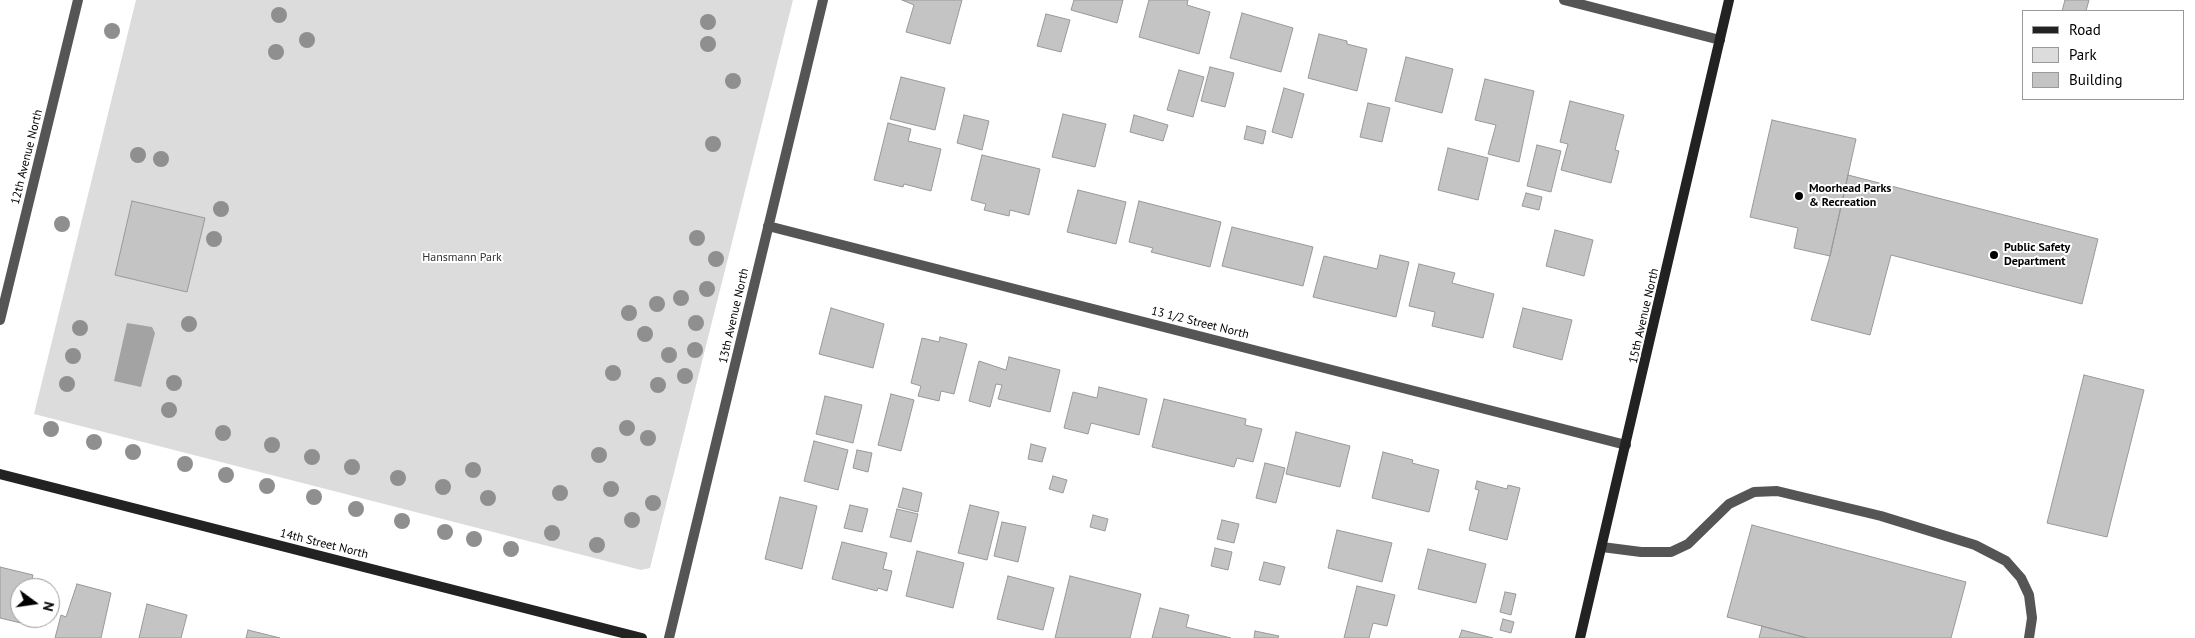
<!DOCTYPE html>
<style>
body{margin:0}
#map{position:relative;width:2195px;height:638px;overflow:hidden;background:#fff;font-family:"PT Sans",sans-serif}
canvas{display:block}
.legend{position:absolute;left:2022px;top:10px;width:162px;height:90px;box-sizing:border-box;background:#fff;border:1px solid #999;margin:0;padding:6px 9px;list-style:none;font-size:15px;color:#000}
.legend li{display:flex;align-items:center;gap:10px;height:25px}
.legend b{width:25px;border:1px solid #999}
.north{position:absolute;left:10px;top:578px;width:50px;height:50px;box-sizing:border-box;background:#fff;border:1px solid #999;border-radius:50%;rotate:104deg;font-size:14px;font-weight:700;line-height:20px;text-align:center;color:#000}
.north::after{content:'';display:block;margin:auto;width:18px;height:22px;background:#000;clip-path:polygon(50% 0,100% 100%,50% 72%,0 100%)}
</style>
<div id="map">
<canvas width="2195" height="638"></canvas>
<ul class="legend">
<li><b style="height:6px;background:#222"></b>Road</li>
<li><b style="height:14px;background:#dcdcdc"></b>Park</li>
<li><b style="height:14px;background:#c4c4c4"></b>Building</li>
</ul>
<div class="north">N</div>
</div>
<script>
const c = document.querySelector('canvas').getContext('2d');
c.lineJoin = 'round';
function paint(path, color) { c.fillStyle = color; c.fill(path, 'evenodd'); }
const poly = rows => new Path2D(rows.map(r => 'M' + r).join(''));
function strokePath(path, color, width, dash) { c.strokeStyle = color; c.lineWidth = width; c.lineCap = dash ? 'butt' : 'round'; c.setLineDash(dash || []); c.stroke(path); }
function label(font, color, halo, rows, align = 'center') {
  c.font = font + ' "PT Sans",sans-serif'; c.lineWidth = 4; c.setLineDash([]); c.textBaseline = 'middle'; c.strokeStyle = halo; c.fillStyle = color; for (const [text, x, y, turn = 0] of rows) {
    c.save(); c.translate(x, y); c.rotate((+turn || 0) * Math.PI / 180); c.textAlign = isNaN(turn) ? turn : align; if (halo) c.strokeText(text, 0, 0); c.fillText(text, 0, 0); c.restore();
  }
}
paint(poly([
 [136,0,793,0,650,568,641,570,34,414]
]), '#dcdcdc');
paint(poly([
 [127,323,152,327,155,333,141,387,114,381]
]), '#a3a3a3');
const building = poly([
 [902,0,962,0,950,44,906,32,914,5,902,0],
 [1074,0,1123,0,1117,23,1071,10,1074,0],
 [1149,0,1188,0,1187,5,1210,12,1199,54,1139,37,1149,0],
 [2065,0,2089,0,2086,11,2062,11,2065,0],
 [1242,13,1293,28,1281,72,1230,58,1242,13],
 [1046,14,1070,20,1061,52,1037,46,1046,14],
 [1319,34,1347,41,1347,44,1367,49,1357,91,1308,78,1319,34],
 [1406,57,1453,69,1442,113,1395,101,1406,57],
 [1210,67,1234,73,1225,107,1201,101,1210,67],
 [1179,70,1204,77,1193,117,1167,110,1179,70],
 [901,77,945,88,935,130,890,119,901,77],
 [1485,79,1534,91,1519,162,1488,154,1496,125,1475,120,1485,79],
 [1284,88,1304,94,1292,138,1272,132,1284,88],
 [1570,101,1624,115,1615,150,1619,151,1611,183,1561,170,1568,144,1560,142,1570,101],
 [1368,103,1390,108,1382,142,1360,137,1368,103],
 [1063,114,1106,124,1095,167,1052,157,1063,114],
 [964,115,989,121,982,150,957,143,964,115],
 [1134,115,1168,125,1163,141,1130,132,1134,115],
 [1772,120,1856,139,1830,256,1794,248,1798,228,1750,217,1772,120],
 [888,123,911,129,908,141,941,149,931,191,904,184,903,187,874,180,888,123],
 [1247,126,1266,131,1263,144,1244,139,1247,126],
 [1537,145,1561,151,1551,192,1527,186,1537,145],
 [1448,148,1488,158,1478,200,1438,190,1448,148],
 [982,155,1040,169,1029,215,1010,210,1009,216,984,210,986,204,971,200,982,155],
 [1848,175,2098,239,2082,304,1891,255,1870,335,1811,320,1830,256,1848,175],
 [1078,190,1126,202,1116,244,1067,232,1078,190],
 [1526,193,1542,197,1539,210,1522,206,1526,193],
 [132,201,205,218,187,292,115,275,132,201],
 [1139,201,1221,222,1210,267,1151,252,1153,248,1129,242,1139,201],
 [1232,227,1313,247,1303,286,1222,266,1232,227],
 [1555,230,1593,240,1584,276,1546,266,1555,230],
 [1380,255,1409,262,1396,317,1313,297,1324,256,1377,269,1380,255],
 [1419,264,1455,273,1452,283,1494,294,1483,338,1432,326,1435,312,1409,306,1419,264],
 [831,308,884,324,873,368,819,354,831,308],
 [1523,308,1572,320,1562,360,1513,347,1523,308],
 [940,337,967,344,954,394,941,391,939,401,918,396,921,386,911,383,922,338,939,342,940,337],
 [1009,357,1060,370,1050,412,998,399,1002,385,996,384,990,407,969,401,979,361,1006,370,1009,357],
 [2084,375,2144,390,2107,537,2047,523,2084,375],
 [1099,387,1147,399,1139,435,1091,423,1088,434,1064,428,1073,392,1097,398,1099,387],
 [891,394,914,400,901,451,878,445,891,394],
 [825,396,862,405,853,443,816,434,825,396],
 [1164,399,1246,419,1245,425,1262,429,1253,462,1237,458,1234,467,1152,447,1164,399],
 [1296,432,1350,446,1340,487,1286,474,1296,432],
 [814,441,848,450,838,490,804,481,814,441],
 [1031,444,1046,448,1042,462,1028,459,1031,444],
 [857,450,872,453,868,472,853,468,857,450],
 [1383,452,1413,460,1412,463,1439,470,1429,512,1372,498,1383,452],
 [1265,463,1285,468,1276,503,1256,498,1265,463],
 [1053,476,1067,480,1063,493,1049,489,1053,476],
 [1477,481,1507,489,1508,485,1520,488,1507,540,1469,530,1479,490,1475,489,1477,481],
 [903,488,922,493,918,512,898,507,903,488],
 [780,497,817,506,802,569,765,559,780,497],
 [850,505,868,509,862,532,844,528,850,505],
 [970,505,999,512,987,560,958,553,970,505],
 [897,509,918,514,911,542,890,537,897,509],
 [1093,515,1108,519,1105,531,1090,527,1093,515],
 [1222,520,1239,524,1234,543,1217,539,1222,520],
 [1002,522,1026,527,1018,562,994,556,1002,522],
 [1752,525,1966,582,1951,638,1807,638,1727,617,1752,525],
 [1337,530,1392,543,1382,582,1328,568,1337,530],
 [842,542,887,553,883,569,892,571,887,591,878,588,877,591,832,579,842,542],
 [1215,548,1232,552,1228,570,1211,566,1215,548],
 [1428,549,1486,564,1476,603,1418,589,1428,549],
 [917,551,964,563,953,608,906,596,917,551],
 [1264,562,1285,567,1280,585,1259,580,1264,562],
 [0,567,33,575,30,588,20,588,21,623,0,618,0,567],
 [1008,576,1054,588,1043,630,997,619,1008,576],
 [1070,576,1141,594,1130,638,1055,638,1070,576],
 [77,584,111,593,101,638,55,638,61,615,66,617,77,584],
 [1357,586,1395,595,1387,626,1373,623,1369,638,1344,638,1357,586],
 [1505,592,1516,594,1511,615,1500,612,1505,592],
 [147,604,187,615,181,638,139,638,147,604],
 [1160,608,1189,615,1186,627,1231,638,1152,638,1160,608],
 [1503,619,1514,622,1511,633,1500,630,1503,619],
 [1762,626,1807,638,1759,638,1762,626],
 [248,630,280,638,246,638,248,630],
 [1462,630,1493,638,1459,638,1462,630],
 [1255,631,1279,636,1278,638,1254,638,1255,631]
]);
paint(building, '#c4c4c4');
strokePath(building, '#999', 1);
strokePath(poly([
 [1602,547,1641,552,1671,552,1688,544,1729,504,1754,492,1777,491,1881,516,1975,545,2006,561,2021,578,2029,595,2032,618,2029,638]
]), '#555', 10);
strokePath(poly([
 [1564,0,1720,40],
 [768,226,1626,445],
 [0,320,78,0],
 [669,638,823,0]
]), '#555', 10);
strokePath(poly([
 [0,474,642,638],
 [1580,638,1729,0]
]), '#222', 10);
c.fillStyle = '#8f8f8f';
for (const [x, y] of [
 [279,15],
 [708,22],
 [112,31],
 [307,40],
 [708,44],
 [276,52],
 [733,81],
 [713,144],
 [138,155],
 [161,159],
 [221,209],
 [62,224],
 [697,238],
 [214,239],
 [716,259],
 [707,289],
 [681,298],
 [657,304],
 [629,313],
 [696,323],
 [189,324],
 [80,328],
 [645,334],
 [695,350],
 [669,355],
 [73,356],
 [613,373],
 [685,376],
 [174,383],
 [67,384],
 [658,385],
 [169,410],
 [627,428],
 [51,429],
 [223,433],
 [648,438],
 [94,442],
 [272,445],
 [133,452],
 [599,455],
 [312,457],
 [185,464],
 [352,467],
 [473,470],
 [226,475],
 [398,478],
 [267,486],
 [443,487],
 [611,489],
 [560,493],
 [314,497],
 [488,498],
 [653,503],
 [356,509],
 [632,520],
 [402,521],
 [445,532],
 [552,533],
 [474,539],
 [597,545],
 [511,549]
]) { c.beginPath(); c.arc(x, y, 8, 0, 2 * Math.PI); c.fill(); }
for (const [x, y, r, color] of [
 [1799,196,5,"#000"],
 [1994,255,5,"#000"]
]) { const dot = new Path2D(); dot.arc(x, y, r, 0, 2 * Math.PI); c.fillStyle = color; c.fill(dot); strokePath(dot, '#fff', 2); }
label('12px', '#000', '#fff', [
 ["12th Avenue North",27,157,-76],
 ["13th Avenue North",734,316,-77],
 ["15th Avenue North",1644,316,-77],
 ["13 1/2 Street North",1200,323,14],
 ["14th Street North",324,544,14]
]);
label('bold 12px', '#000', '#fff', [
 ["Moorhead Parks",1809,189],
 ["& Recreation",1809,203],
 ["Public Safety",2004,248],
 ["Department",2004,262]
], 'left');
label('12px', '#333', '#fff', [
 ["Hansmann Park",462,258]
]);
</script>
